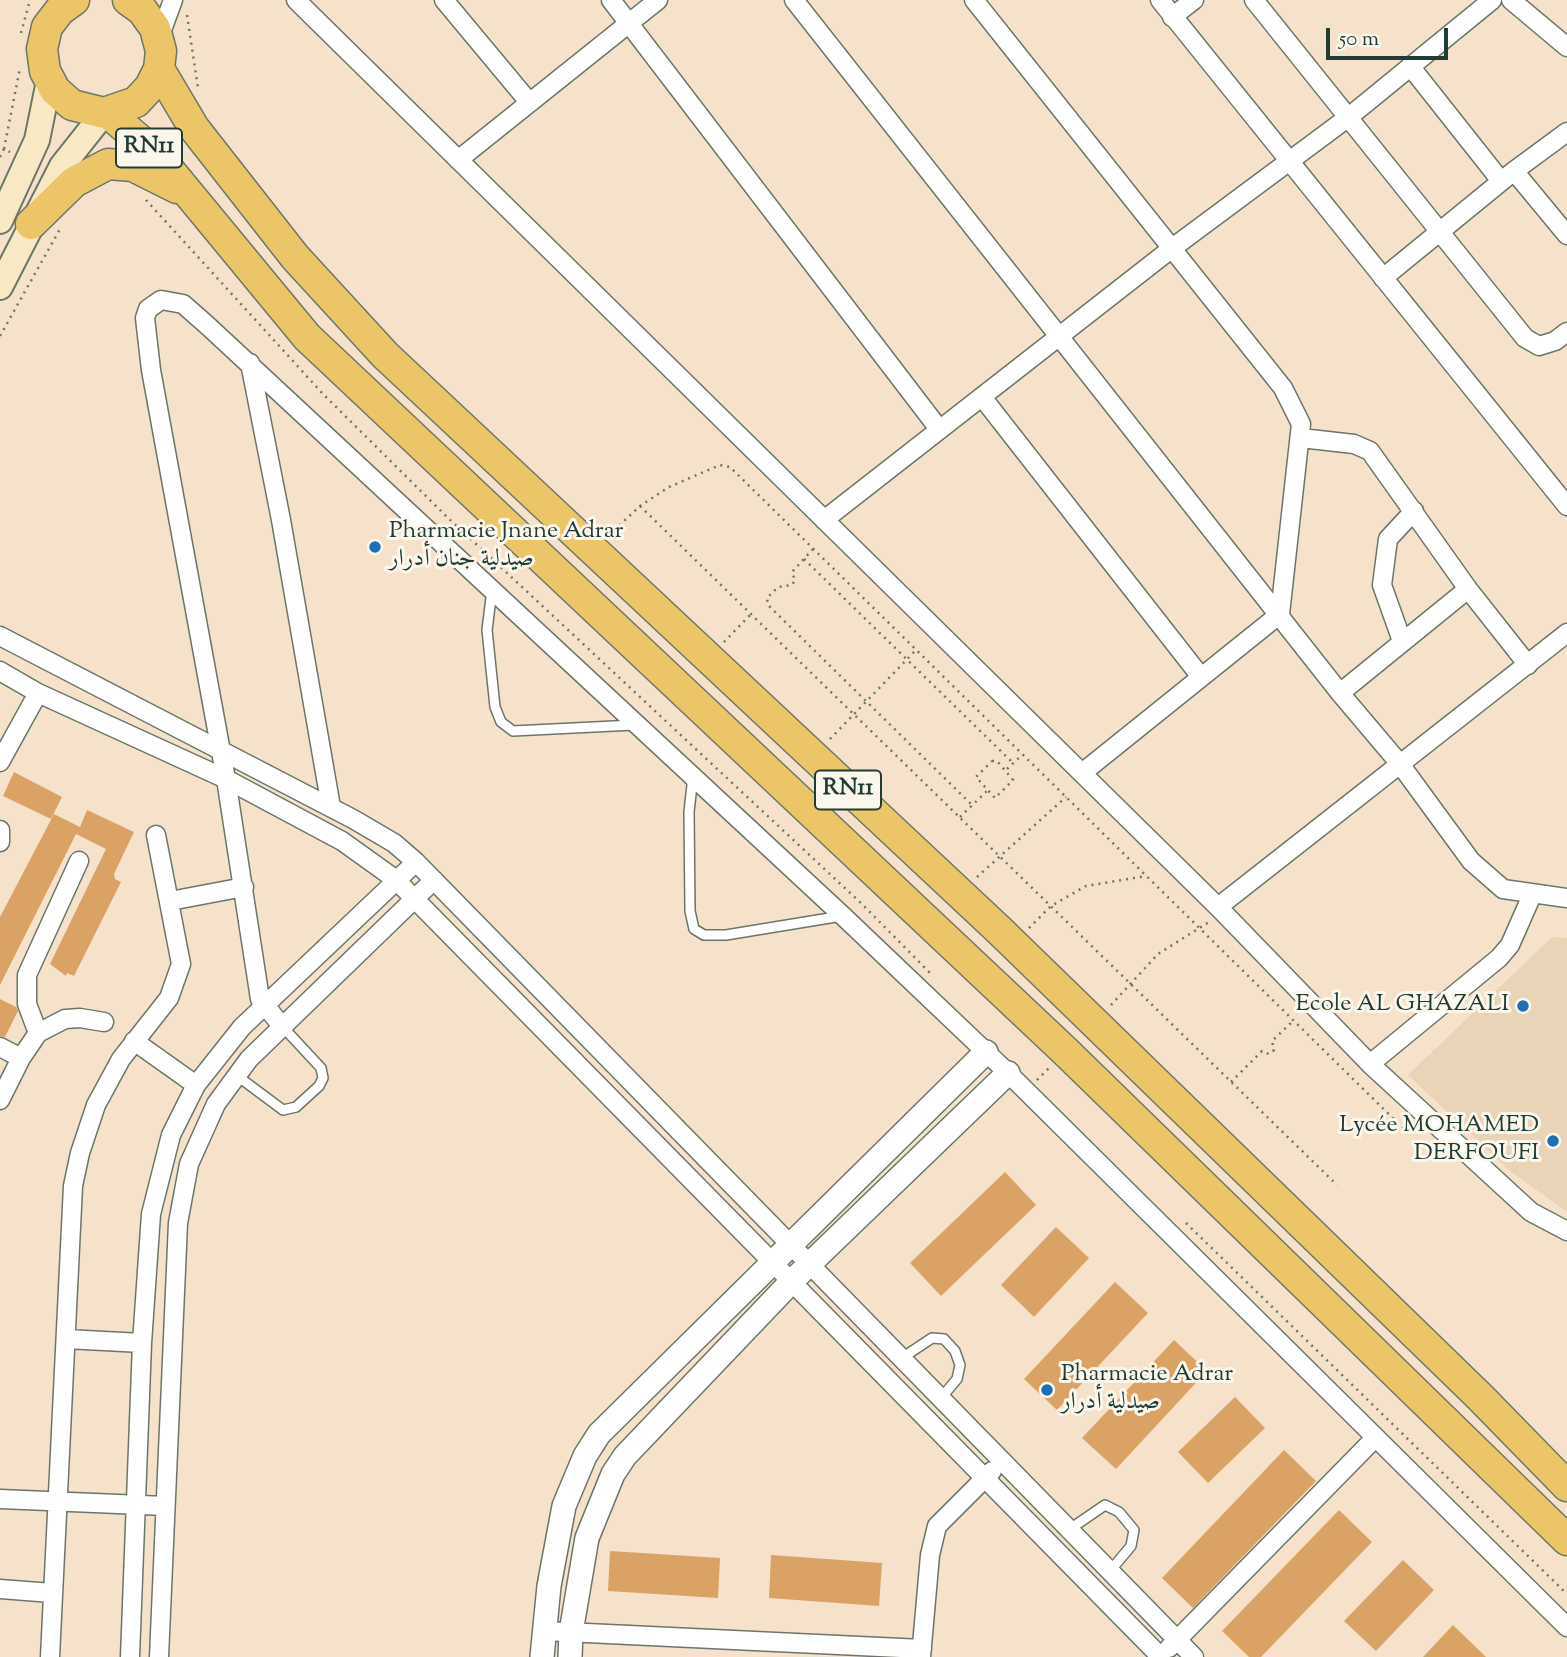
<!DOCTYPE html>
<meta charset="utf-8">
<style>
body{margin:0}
#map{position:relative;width:1567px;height:1657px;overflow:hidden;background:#f6e2ca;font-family:"Sorts Mill Goudy",serif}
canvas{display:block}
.scale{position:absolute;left:1326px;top:28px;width:122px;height:32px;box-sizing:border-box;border:4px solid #1f3d34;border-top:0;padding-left:9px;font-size:21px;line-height:24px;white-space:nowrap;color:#1f3d34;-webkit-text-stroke:5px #fbf7ec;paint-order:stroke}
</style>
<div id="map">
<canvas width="1567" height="1657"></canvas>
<div class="scale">50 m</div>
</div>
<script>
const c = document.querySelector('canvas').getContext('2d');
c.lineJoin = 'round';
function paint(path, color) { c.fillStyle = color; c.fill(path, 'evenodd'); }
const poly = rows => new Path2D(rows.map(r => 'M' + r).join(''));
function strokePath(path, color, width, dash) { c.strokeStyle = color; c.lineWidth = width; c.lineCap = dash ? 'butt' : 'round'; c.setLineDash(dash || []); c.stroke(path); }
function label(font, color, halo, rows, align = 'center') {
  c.font = font + ' "Sorts Mill Goudy",Amiri,serif'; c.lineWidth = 6; c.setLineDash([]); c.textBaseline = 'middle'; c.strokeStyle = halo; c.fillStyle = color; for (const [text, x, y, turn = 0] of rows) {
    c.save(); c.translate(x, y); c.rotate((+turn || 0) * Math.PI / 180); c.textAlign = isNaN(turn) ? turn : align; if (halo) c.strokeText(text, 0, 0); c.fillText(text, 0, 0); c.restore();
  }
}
paint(poly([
 [1552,937,1567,938,1567,1212,1510,1171,1408,1075]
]), '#ead4b8');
paint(poly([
 [14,772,62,797,51,819,3,796],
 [87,810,134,832,114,874,115,879,121,882,74,976,67,973,66,976,50,964,106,849,76,834,0,985,0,917,54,814,80,827],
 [0,999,16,1007,18,1011,5,1037,0,1036],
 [1005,1172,1036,1205,941,1296,910,1263],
 [1056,1227,1089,1258,1034,1317,1001,1285],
 [1115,1282,1148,1313,1057,1410,1024,1379],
 [1174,1340,1207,1371,1116,1469,1082,1438],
 [1235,1397,1265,1428,1208,1483,1178,1452],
 [1284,1450,1316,1481,1193,1608,1162,1578],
 [1339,1510,1372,1542,1261,1657,1249,1657,1222,1631],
 [610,1551,720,1558,718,1598,608,1591],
 [771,1555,882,1563,879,1606,769,1598],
 [1403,1560,1434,1590,1376,1651,1344,1621],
 [1453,1625,1486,1657,1423,1657]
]), '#daa264');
const service = poly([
 [492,590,487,630,495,707,501,722,513,731,634,725],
 [693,776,689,812,690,911,694,929,704,935,726,935,842,916],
 [236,1075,283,1110,296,1107,319,1086,323,1078,321,1068,282,1026],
 [902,1358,932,1338,944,1339,955,1351,960,1365,957,1379,941,1398],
 [1070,1529,1105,1505,1119,1512,1134,1530,1131,1546,1110,1571]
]);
const minor = poly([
 [296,0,1218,907,1370,1064,1531,1212,1567,1231],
 [444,0,529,102],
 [611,0,939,429],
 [794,0,1340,693,1400,764,1471,861,1503,889,1567,898],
 [974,0,1283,388,1301,424,1280,614,1082,773],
 [1160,0,1567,506],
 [1254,0,1525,338,1539,346,1555,341,1567,332],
 [1511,0,1567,47],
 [1172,17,1194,0],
 [159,38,173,0],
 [1410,66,1501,181],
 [458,160,658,0],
 [1514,171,1567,235],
 [1383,278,1514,171,1567,132],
 [250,363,281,520,331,807],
 [982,397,1201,677],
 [1301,438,1354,444,1370,451,1468,589,1528,665],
 [824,520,1171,249,1350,116,1492,0],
 [0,636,353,819,394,843,416,862,1194,1657],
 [1402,641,1382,585,1388,539,1414,511],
 [0,671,38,693,226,779,342,841,395,879,1161,1657],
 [1340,693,1468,589],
 [0,762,38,693],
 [0,830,0,842],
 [170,901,244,887],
 [1218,907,1567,633],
 [281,1025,260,999,226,779,151,370,145,318,148,309,161,300,183,304,208,326,843,916,1008,1073,1567,1627],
 [38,1033,27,1004,27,975,79,861],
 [134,1041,196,1085],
 [0,1047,21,1058],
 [1370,1064,1499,958,1510,945,1532,895],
 [0,1100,21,1058,38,1033,65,1019,80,1018,104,1022],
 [66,1339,142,1343],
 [0,1499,165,1506],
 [0,1589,52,1593],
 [545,1631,922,1649],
 [1169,1648,1375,1438],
 [50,1657,73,1186,80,1153,96,1105,121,1059,169,998,181,964,156,835],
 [130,1657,142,1343,151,1214,171,1135,196,1085,242,1027,416,862],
 [159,1657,178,1223,189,1164,216,1104,249,1059,434,880],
 [921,1657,930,1555,937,1526,992,1471]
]);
const tertiary = poly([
 [542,1657,549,1586,564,1506,585,1456,599,1434,986,1052],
 [570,1657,571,1632,587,1538,613,1474,625,1456,792,1281,1008,1073]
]);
const secondary = poly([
 [0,221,37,140,49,81],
 [0,287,62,166,104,113]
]);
const trunk = poly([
 [74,0,60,10,47,27,42,49,45,71,55,90,72,105,104,113,136,102,150,87,159,69,161,51,155,28,142,10,128,0],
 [159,69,194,128,295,257,385,355,999,930,1480,1397,1567,1486],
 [107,112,156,154,307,337,1065,1051,1567,1540],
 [31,224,74,182,108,164,133,166,177,188]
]);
strokePath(service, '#6a7768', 12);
strokePath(minor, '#6a7768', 21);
strokePath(tertiary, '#6a7768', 26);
strokePath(secondary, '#6a7768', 28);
strokePath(trunk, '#6a7768', 33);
strokePath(poly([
 [187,15,198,88],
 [21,33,30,0],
 [4,149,20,68],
 [0,157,4,149,10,152],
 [146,200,323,394,447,517,862,904,931,974],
 [0,336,60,229],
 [640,506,1337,1185],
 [609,535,640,506,669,487,720,465,730,467,1404,1129],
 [813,549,792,572,795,580,792,585,778,587,767,598,768,605,972,805],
 [804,559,1013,763],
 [724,642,751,614],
 [830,739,915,651],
 [992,761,997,761,1013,780,995,798,976,777,992,761],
 [1007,769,1022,755],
 [960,817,987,791],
 [977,877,1066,797],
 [1029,928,1051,906,1086,886,1146,876],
 [1111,1005,1158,954,1209,922],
 [1037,1080,1050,1067],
 [1231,1082,1262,1051,1269,1054,1274,1050,1272,1041,1293,1021],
 [1186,1223,1567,1594]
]), '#6a7768', 2.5, [2, 5]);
strokePath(service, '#fff', 9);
strokePath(minor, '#fff', 18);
strokePath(tertiary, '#fff', 23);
strokePath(secondary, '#f8e8c3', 24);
strokePath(trunk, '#edc569', 30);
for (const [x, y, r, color] of [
 [375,547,7,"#1f6fb2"],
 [1523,1006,7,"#1f6fb2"],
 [1553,1141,7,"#1f6fb2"],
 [1047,1390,7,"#1f6fb2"]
]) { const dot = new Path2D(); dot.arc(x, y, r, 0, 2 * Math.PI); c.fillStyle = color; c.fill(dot); strokePath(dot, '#fbf7ec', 2.5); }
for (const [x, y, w] of [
 [149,148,66],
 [848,790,66]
]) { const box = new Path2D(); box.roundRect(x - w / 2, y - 19.5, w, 39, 5); c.fillStyle = '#fbf7ec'; c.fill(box); strokePath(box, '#1f3d34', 2); }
label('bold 23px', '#1f3d34', null, [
 ["RN11",149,148],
 ["RN11",848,790]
]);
label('24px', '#1f3d34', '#fbf7ec', [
 ["Pharmacie Jnane Adrar",389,533],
 ["صيدلية جنان أدرار",389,561],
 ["Ecole AL GHAZALI",1509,1006,"right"],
 ["Lycée MOHAMED",1539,1127,"right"],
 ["DERFOUFI",1539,1155,"right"],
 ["Pharmacie Adrar",1061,1376],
 ["صيدلية أدرار",1061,1404]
], 'left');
</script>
